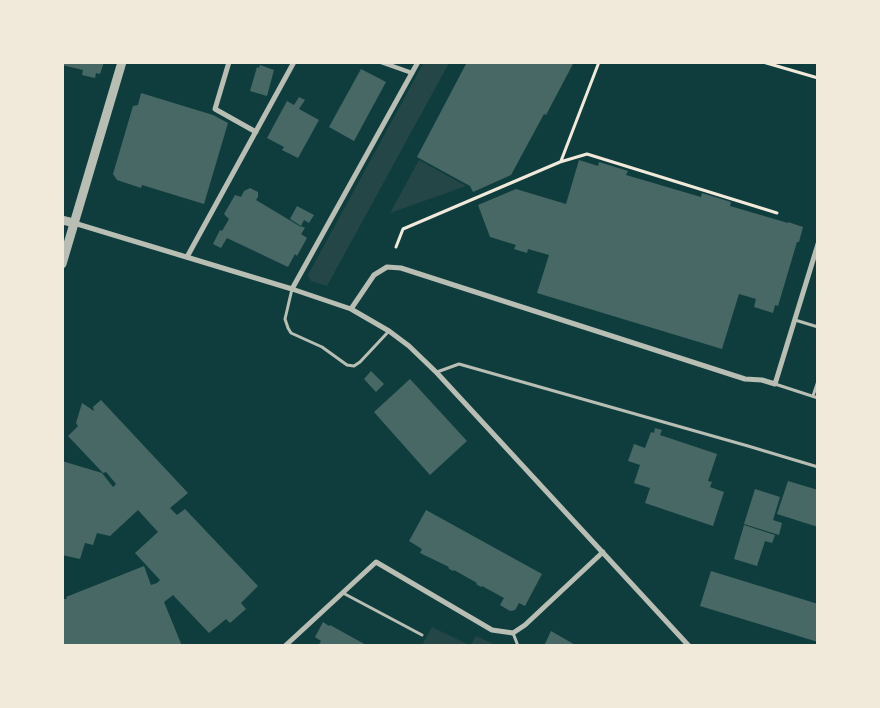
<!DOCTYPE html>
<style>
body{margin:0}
#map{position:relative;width:880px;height:708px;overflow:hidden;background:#0f3d3e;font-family:"Fira Sans Condensed",sans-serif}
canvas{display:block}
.frame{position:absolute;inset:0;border:64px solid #f1e9da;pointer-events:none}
</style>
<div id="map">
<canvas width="880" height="708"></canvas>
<div class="frame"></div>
</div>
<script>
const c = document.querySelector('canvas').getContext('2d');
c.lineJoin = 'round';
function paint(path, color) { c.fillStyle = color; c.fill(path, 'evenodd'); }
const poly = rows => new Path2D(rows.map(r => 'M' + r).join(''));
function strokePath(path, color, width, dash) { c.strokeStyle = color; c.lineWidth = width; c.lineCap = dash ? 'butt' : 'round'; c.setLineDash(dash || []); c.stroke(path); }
paint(poly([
 [424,62,449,63,327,286,311,281,308,275],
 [419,160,466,186,390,213],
 [432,627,469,645,422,645],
 [476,636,495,645,471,645]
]), '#244646');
paint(poly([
 [62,62,104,62,100,74,96,73,95,78,82,75,83,70,62,65],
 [467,62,574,62,546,115,544,114,511,175,473,192,470,186,417,157],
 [260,65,274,70,267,96,250,91,257,67,259,68],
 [361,69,386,82,354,141,329,127],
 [141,93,213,115,228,123,204,204,142,185,141,188,117,180,113,174,133,106,138,105],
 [299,97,305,100,299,109,319,120,298,158,282,150,284,147,267,138,287,101,294,105],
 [579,160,598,166,599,162,628,171,626,175,701,197,702,193,731,202,730,206,788,223,788,222,803,227,799,242,797,242,778,306,775,305,773,313,754,307,756,299,739,294,722,349,537,293,549,255,528,249,527,253,514,249,516,245,490,237,478,205,516,189,566,204],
 [250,188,258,192,258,197,256,200,301,227,301,226,305,228,301,234,307,238,297,256,295,254,288,267,227,238,221,248,213,244,220,230,222,231,229,219,224,214,235,195,241,197,244,191],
 [297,206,314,215,309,223,304,220,301,226,290,219],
 [371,371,384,384,376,392,364,379],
 [410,379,467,441,430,475,374,412],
 [101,400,188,493,170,508,177,515,185,509,258,586,241,603,246,609,230,623,226,619,209,633,173,595,164,602,182,646,62,646,62,601,64,601,63,599,67,599,66,597,144,566,151,585,157,583,160,580,135,553,158,532,138,510,110,536,97,533,93,545,85,543,80,559,62,555,62,461,102,473,113,487,116,484,106,472,103,473,68,436,78,426,76,423,82,403,94,411,93,407],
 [655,428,662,430,660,435,717,454,708,481,712,482,710,487,724,492,713,526,645,503,650,488,634,483,640,465,628,461,634,444,645,448,651,432,654,433],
 [788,481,818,490,818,527,777,514],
 [755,489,780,497,773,520,782,523,779,535,744,524],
 [426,510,542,574,525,606,519,603,515,610,510,611,500,605,504,598,482,586,481,587,476,584,477,583,454,570,453,571,448,568,449,567,420,553,422,549,409,541],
 [744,525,775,535,772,543,765,541,757,566,734,559],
 [711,571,818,604,818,642,700,606],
 [323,622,329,626,330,625,368,646,318,646,321,641,315,637],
 [551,631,577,646,544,646]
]), '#486865');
strokePath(poly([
 [763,62,818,78],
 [561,161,599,62],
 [396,247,403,229,560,162,587,154,777,213]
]), '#f1e9da', 3);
strokePath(poly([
 [292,289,285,319,288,328,291,333,322,347,347,365,354,366,360,362,389,331],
 [795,320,818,327],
 [437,372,459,364,748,446,818,467],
 [775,384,818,398],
 [813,396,818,381],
 [343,593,422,635],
 [513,633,518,646]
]), '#b8beb3', 3);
strokePath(poly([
 [381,62,412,73]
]), '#b8beb3', 4.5);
strokePath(poly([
 [229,62,215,109,256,132],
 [74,223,292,289,351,309,389,331,409,346,437,373,689,646],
 [187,257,294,62],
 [292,289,418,62],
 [351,309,374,275,387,267,401,268,745,379,762,380,775,384,818,244],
 [285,646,376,562,492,630,513,633,525,625,603,552]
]), '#b8beb3', 5);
strokePath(poly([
 [62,220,74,223],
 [62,264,122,62]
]), '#b8beb3', 9);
</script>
